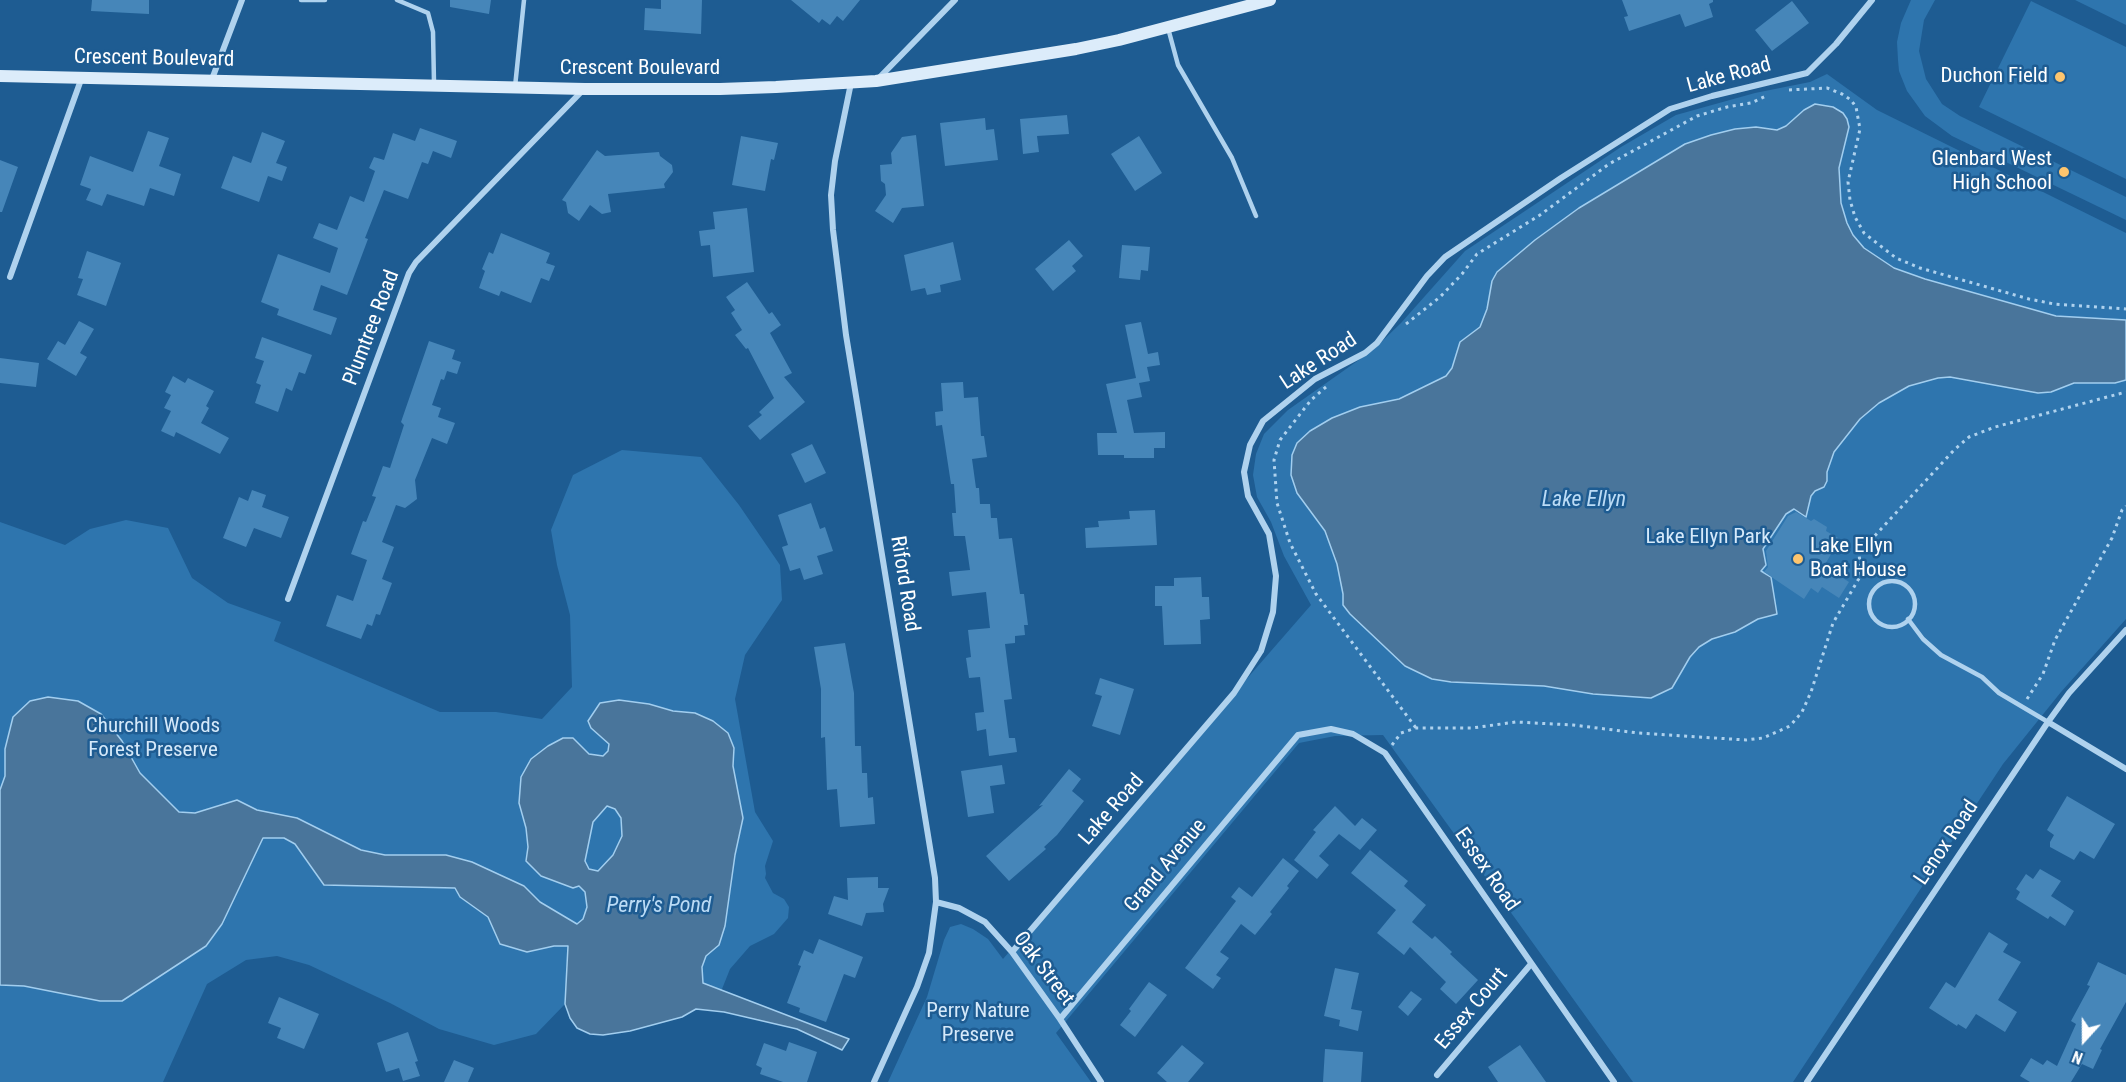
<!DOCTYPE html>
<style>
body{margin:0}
#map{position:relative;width:2126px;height:1082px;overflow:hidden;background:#1e5c92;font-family:"Roboto Condensed",sans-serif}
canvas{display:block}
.north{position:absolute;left:2054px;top:1010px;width:60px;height:60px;-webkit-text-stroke:4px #1e5c92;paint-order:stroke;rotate:201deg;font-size:16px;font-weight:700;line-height:24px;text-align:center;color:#fff}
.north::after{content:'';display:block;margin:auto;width:21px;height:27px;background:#fff;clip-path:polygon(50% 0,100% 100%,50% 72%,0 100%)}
</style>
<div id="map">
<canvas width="2126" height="1082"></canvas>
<div class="north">N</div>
</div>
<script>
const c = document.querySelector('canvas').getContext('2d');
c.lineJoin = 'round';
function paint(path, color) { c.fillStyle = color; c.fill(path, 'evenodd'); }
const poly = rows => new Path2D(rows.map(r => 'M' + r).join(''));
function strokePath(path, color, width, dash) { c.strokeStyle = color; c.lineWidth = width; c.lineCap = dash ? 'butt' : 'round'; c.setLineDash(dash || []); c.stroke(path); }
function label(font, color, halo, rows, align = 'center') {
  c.font = font + ' "Roboto Condensed",sans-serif'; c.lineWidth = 5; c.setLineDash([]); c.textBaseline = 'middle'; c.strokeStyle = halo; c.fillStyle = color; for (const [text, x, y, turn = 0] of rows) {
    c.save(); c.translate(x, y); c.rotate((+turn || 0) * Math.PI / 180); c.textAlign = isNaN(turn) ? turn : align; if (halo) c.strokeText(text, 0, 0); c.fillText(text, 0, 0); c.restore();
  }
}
paint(poly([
 [1911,0,1935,0,1924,20,1919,51,1926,79,1942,104,1960,116,2126,197,2126,220,1952,136,1925,116,1907,91,1899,71,1898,60,1897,42,1901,23],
 [2075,0,2126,0,2126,25],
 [2031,1,2126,47,2126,179,1979,107],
 [1827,74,1877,110,2126,233,2126,619,2061,692,2003,764,1793,1082,1633,1082,1383,735,1335,736,1299,743,1056,1033,1091,1082,888,1082,927,997,944,940,950,927,961,924,973,929,988,939,1003,959,1311,605,1284,556,1271,522,1257,497,1253,475,1256,454,1264,434,1288,410,1373,350,1401,323,1465,251,1621,147,1676,115,1755,93,1810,82],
 [622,450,701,457,739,505,780,565,782,600,745,655,735,699,755,812,773,841,765,866,766,874,765,878,773,893,784,899,789,907,788,918,774,934,750,946,730,969,720,994,573,935,504,888,284,838,295,844,324,885,456,888,460,897,488,917,500,944,527,952,554,946,568,946,565,1004,536,1034,494,1045,439,1029,390,1003,309,965,277,956,246,960,207,984,163,1082,0,1082,0,522,65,545,90,529,126,520,168,528,192,578,228,603,281,622,274,641,440,712,496,712,542,719,572,687,570,615,557,565,551,530,573,475]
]), '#2e75ae');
const water = poly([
 [1815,104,1833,107,1843,113,1847,119,1849,127,1839,168,1841,203,1847,223,1853,235,1864,248,1894,268,1925,279,2056,316,2126,320,2126,380,2115,383,2074,383,2051,392,2038,393,1950,377,1938,378,1909,386,1879,403,1860,419,1834,452,1827,472,1827,481,1824,487,1815,491,1811,496,1806,517,1794,509,1786,514,1763,549,1766,565,1761,571,1771,577,1777,614,1758,619,1735,632,1712,639,1699,647,1690,657,1672,688,1651,698,1593,694,1544,686,1451,682,1432,679,1405,666,1350,614,1343,605,1343,594,1337,564,1325,531,1297,493,1291,475,1292,455,1297,443,1310,431,1332,418,1360,407,1399,399,1446,376,1452,368,1460,342,1480,327,1487,309,1492,281,1497,272,1535,240,1579,208,1685,144,1711,135,1735,129,1756,127,1777,130,1786,126,1804,110,1815,104],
 [48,697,78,701,101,714,122,741,140,773,179,812,195,813,237,800,257,810,297,818,361,850,385,855,446,855,472,862,524,886,540,902,577,924,583,919,587,907,585,892,579,886,573,888,541,876,526,861,528,847,526,828,519,803,521,777,531,759,548,746,563,738,573,738,589,754,603,756,608,751,609,744,591,728,588,721,600,703,619,700,649,704,673,711,695,713,713,721,728,733,734,748,733,766,743,818,735,855,725,926,719,945,706,956,702,967,703,983,849,1039,842,1050,797,1029,724,1012,696,1009,682,1017,630,1031,603,1035,590,1034,577,1028,570,1018,565,1004,568,946,554,946,527,952,500,944,488,917,460,897,455,888,324,885,295,844,284,838,263,838,222,924,206,946,122,1001,100,1001,24,986,0,985,0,790,5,776,5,749,13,717,30,701,48,697],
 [607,806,615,809,621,818,622,836,613,855,598,871,589,869,585,861,593,822,607,806]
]);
paint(water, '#49759b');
strokePath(water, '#a2ceef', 1.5);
paint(poly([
 [92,0,149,0,149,14,91,11],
 [450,0,491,0,489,14,450,7],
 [661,0,702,0,701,34,644,30,645,8,661,9],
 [791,0,860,0,843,21,837,16,830,25,822,19,819,23],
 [1622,0,1713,0,1713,2,1709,4,1713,17,1685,27,1680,14,1629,31,1624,17,1628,16],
 [1792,1,1809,23,1772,51,1755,30],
 [1067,115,1069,134,1037,136,1039,152,1023,154,1020,119],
 [985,118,986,130,994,129,998,160,945,166,940,123],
 [420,128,457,141,451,158,433,151,428,164,422,162,408,199,384,190,365,238,368,239,347,295,321,285,313,310,337,318,331,335,277,315,279,309,261,302,278,254,330,273,338,248,313,238,319,223,337,230,350,196,364,202,375,171,369,168,374,157,384,160,393,133,415,141],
 [148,131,169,138,159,166,181,174,174,196,150,188,144,206,107,194,102,206,86,200,91,189,80,185,90,156,133,172],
 [262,132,285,141,276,163,287,167,282,181,268,176,259,202,221,188,233,156,251,163],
 [916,135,924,206,902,208,893,223,875,211,886,195,885,184,881,181,880,165,892,164,891,153,902,137],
 [741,136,778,143,774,160,771,159,765,191,732,185],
 [1139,136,1162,173,1135,191,1111,154],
 [597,150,605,156,659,152,660,156,672,165,673,172,664,184,665,188,608,194,611,212,602,214,590,205,579,221,568,213,566,202,562,200],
 [0,160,18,167,2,212,0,212],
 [747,208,754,272,713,277,710,245,701,246,699,231,715,229,713,212],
 [501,233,550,253,546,263,555,266,549,281,541,278,531,303,501,291,499,296,479,288,485,271,482,269,489,252,493,254],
 [1069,240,1083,256,1072,266,1076,271,1053,291,1035,269],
 [953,242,961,280,940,285,941,292,927,295,925,288,911,291,904,255],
 [1122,245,1150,247,1148,271,1141,270,1140,280,1119,278],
 [87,251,121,263,106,306,77,295,83,279,78,278],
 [747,282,769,314,772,312,781,325,770,333,792,373,784,377,805,402,760,440,748,426,762,415,759,412,774,398,748,348,746,349,735,335,742,330,731,313,735,310,726,297],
 [79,321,94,329,80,353,87,357,76,376,47,359,58,341,65,345],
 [1141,322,1148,354,1158,352,1160,365,1147,367,1150,381,1139,383,1142,397,1127,400,1134,433,1165,432,1165,448,1154,448,1154,458,1124,458,1124,455,1098,455,1097,433,1117,433,1106,384,1136,378,1125,325],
 [262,337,312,355,305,374,299,372,292,391,286,388,278,412,255,403,261,385,256,383,264,361,255,358],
 [429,341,455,350,452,359,461,362,457,374,447,371,444,380,441,379,432,405,441,408,438,417,455,423,447,444,432,438,415,480,417,499,405,508,396,505,382,542,394,547,382,579,392,583,380,615,376,614,372,626,367,624,361,639,326,626,337,595,353,601,367,560,351,554,363,521,366,522,376,497,372,496,383,466,390,468,404,425,401,422],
 [0,358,39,363,36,387,0,383],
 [173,376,185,383,188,378,214,391,206,406,209,408,201,423,229,438,220,454,176,432,174,437,161,431,171,411,164,408,171,395,165,392],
 [963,382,964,398,978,397,981,436,984,436,987,457,972,459,976,488,979,488,980,504,990,504,991,518,997,518,999,539,1012,538,1020,594,1024,594,1028,625,1024,625,1025,635,1015,636,1015,643,1005,644,1012,699,1004,700,1009,738,1015,738,1017,752,989,756,986,729,977,731,975,713,984,712,980,677,969,678,966,658,971,657,968,630,990,628,986,592,952,596,949,572,970,570,965,536,954,536,952,513,956,513,954,484,951,484,942,425,936,426,935,412,943,411,941,383],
 [812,444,826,473,805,483,791,454],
 [252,490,266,495,262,507,289,517,281,538,254,528,246,547,223,538,239,497,248,501],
 [811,503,820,529,825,527,833,551,817,556,823,574,804,580,800,568,790,571,782,547,788,545,778,515],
 [1155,510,1157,545,1086,548,1085,528,1099,527,1098,521,1130,519,1129,511],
 [1796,512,1811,521,1814,519,1827,527,1826,531,1840,539,1824,566,1849,582,1839,598,1822,587,1818,593,1811,588,1804,599,1764,572,1768,567,1766,551,1788,516],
 [1201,577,1202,597,1209,597,1210,619,1200,620,1201,644,1164,645,1162,606,1155,606,1155,586,1174,586,1174,578],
 [845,643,854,693,855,746,861,746,862,773,867,773,868,798,873,797,875,824,840,827,837,789,827,790,825,737,821,738,821,689,814,647],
 [1100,678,1134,689,1120,735,1092,726,1102,696,1095,694],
 [1002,765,1005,784,990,786,994,813,968,817,961,771],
 [1069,769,1081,779,1072,791,1084,801,1057,835,1044,847,1046,849,1009,881,986,856,1043,805,1039,806],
 [2067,796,2115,824,2094,859,2080,851,2074,860,2050,847,2050,842,2054,835,2047,830],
 [1335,806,1355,826,1362,818,1377,830,1360,850,1339,834,1319,856,1329,865,1317,879,1294,860,1316,832,1313,830],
 [1370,850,1408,881,1404,886,1426,905,1412,922,1432,939,1435,936,1452,952,1450,954,1478,980,1456,1004,1440,989,1446,982,1410,947,1404,955,1377,933,1396,910,1351,873],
 [1283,858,1299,871,1287,886,1289,888,1270,912,1272,914,1255,935,1241,924,1220,952,1229,958,1216,975,1221,978,1213,989,1185,968,1236,901,1231,897,1239,887,1252,897],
 [2040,869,2061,881,2051,896,2074,911,2065,926,2050,916,2048,919,2016,899,2020,892,2016,889,2026,874,2033,879],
 [878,877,878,888,889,888,883,904,884,912,866,913,862,926,828,914,834,896,848,900,847,878],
 [1989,932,2008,944,2003,952,2021,962,1998,1000,2017,1012,2005,1032,1976,1014,1966,1029,1958,1024,1957,1026,1929,1008,1946,982,1955,988],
 [819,939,863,957,855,978,844,974,826,1022,799,1012,800,1008,787,1003,801,966,798,965,804,950,813,954],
 [2098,962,2126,975,2126,1002,2100,1049,2102,1050,2093,1069,2082,1064,2071,1082,2030,1082,2020,1076,2031,1058,2043,1065,2047,1060,2057,1066,2076,1024,2071,1021,2090,986,2087,985],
 [1335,968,1359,973,1351,1009,1362,1011,1358,1031,1339,1026,1340,1020,1324,1016],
 [1149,982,1167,995,1135,1037,1120,1025,1131,1011,1129,1009],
 [1411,991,1422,999,1408,1016,1398,1007],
 [279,997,319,1014,304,1049,277,1038,281,1028,268,1023],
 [408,1032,418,1061,415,1062,420,1076,403,1081,399,1068,386,1072,377,1043],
 [789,1042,817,1052,807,1082,783,1082,760,1074,762,1068,756,1065,764,1043,786,1051],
 [1182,1045,1204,1063,1188,1082,1167,1082,1157,1073],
 [1520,1045,1546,1082,1498,1082,1488,1067],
 [1325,1049,1363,1052,1361,1082,1323,1082],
 [454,1060,474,1068,468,1082,444,1082]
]), '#4686b9');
strokePath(poly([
 [1789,90,1827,88,1842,94,1851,100,1856,107,1860,129,1848,182,1850,200,1855,217,1864,233,1896,258,1920,268,2029,299,2054,304,2126,309],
 [1406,324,1440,297,1462,274,1477,254,1540,215,1609,164,1697,116,1727,107,1751,103,1768,95],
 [1326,387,1311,400,1280,440,1274,460,1277,503,1290,543,1316,594,1416,728],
 [2027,699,2043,674,2055,640,2112,538,2122,510,2126,506],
 [1392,745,1401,733,1416,728,1472,728,1516,722,1573,725,1638,733,1746,740,1763,738,1790,726,1802,712,1811,692,1833,623,1861,575,1859,553,1954,450,1969,437,1995,427,2126,392]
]), '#afd2ee', 3, [3, 4.5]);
strokePath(poly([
 [301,0,325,0],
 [397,0,428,13,433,32,434,83],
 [1168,28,1178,65,1232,158,1256,216],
 [515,87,524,0],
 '1869 604a23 23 0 1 1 46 0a23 23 0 1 1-46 0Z',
 [1908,619,1923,639,1941,655,1982,677,1999,693,2048,722]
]), '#afd2ee', 4.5);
strokePath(poly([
 [212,79,242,0],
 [878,79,955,0],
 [851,83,835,161,831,195,833,230,846,335,935,878,936,902,929,953,917,987,874,1082],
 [10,277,82,77],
 [288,599,409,273,416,262,584,89],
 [2048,722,2126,769],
 [936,902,959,908,985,922,1012,952,1060,1019,1101,1082],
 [1012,952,1234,693,1261,651,1273,612,1276,576,1269,534,1248,496,1244,472,1250,445,1263,421,1315,379,1365,353,1377,343,1427,276,1445,257,1561,178,1670,109,1712,96,1807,73,1836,44,1872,0],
 [1060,1019,1298,735,1331,729,1353,734,1385,753,1614,1082],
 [1437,1075,1531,964],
 [1807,1082,2048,722,2069,693,2126,630]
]), '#afd2ee', 6);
strokePath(poly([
 [0,76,585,89,720,89,776,87,876,81,1076,49,1119,40,1270,0]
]), '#dcecfa', 12);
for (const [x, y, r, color] of [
 [2060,77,6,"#fdc56e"],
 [2064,172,6,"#fdc56e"],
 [1798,559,6,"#fdc56e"]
]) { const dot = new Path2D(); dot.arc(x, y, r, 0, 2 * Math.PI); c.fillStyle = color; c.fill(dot); strokePath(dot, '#1e5c92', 2); }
label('21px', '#fff', '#1e5c92', [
 ["Crescent Boulevard",154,59,1],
 ["Crescent Boulevard",640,69],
 ["Lake Road",1729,76,-15],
 ["Plumtree Road",372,328,-69],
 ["Lake Road",1319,362,-33],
 ["Riford Road",904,584,81],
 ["Lake Road",1112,810,-49],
 ["Lenox Road",1947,843,-56],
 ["Grand Avenue",1166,866,-50],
 ["Essex Road",1486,870,55],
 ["Oak Street",1043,969,53],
 ["Essex Court",1472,1009,-50]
]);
label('21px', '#fff', '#1e5c92', [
 ["Duchon Field",2048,77],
 ["Glenbard West",2052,160],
 ["High School",2052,184],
 ["Lake Ellyn",1810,547,"left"],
 ["Boat House",1810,571,"left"]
], 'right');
label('21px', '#d5e9fa', '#1e5c92', [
 ["Lake Ellyn Park",1708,538],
 ["Churchill Woods",153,727],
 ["Forest Preserve",153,751],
 ["Perry Nature",978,1012],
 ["Preserve",978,1036]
]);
label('italic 22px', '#bbdbf5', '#1e5c92', [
 ["Lake Ellyn",1584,500],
 ["Perry's Pond",659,906]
]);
</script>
